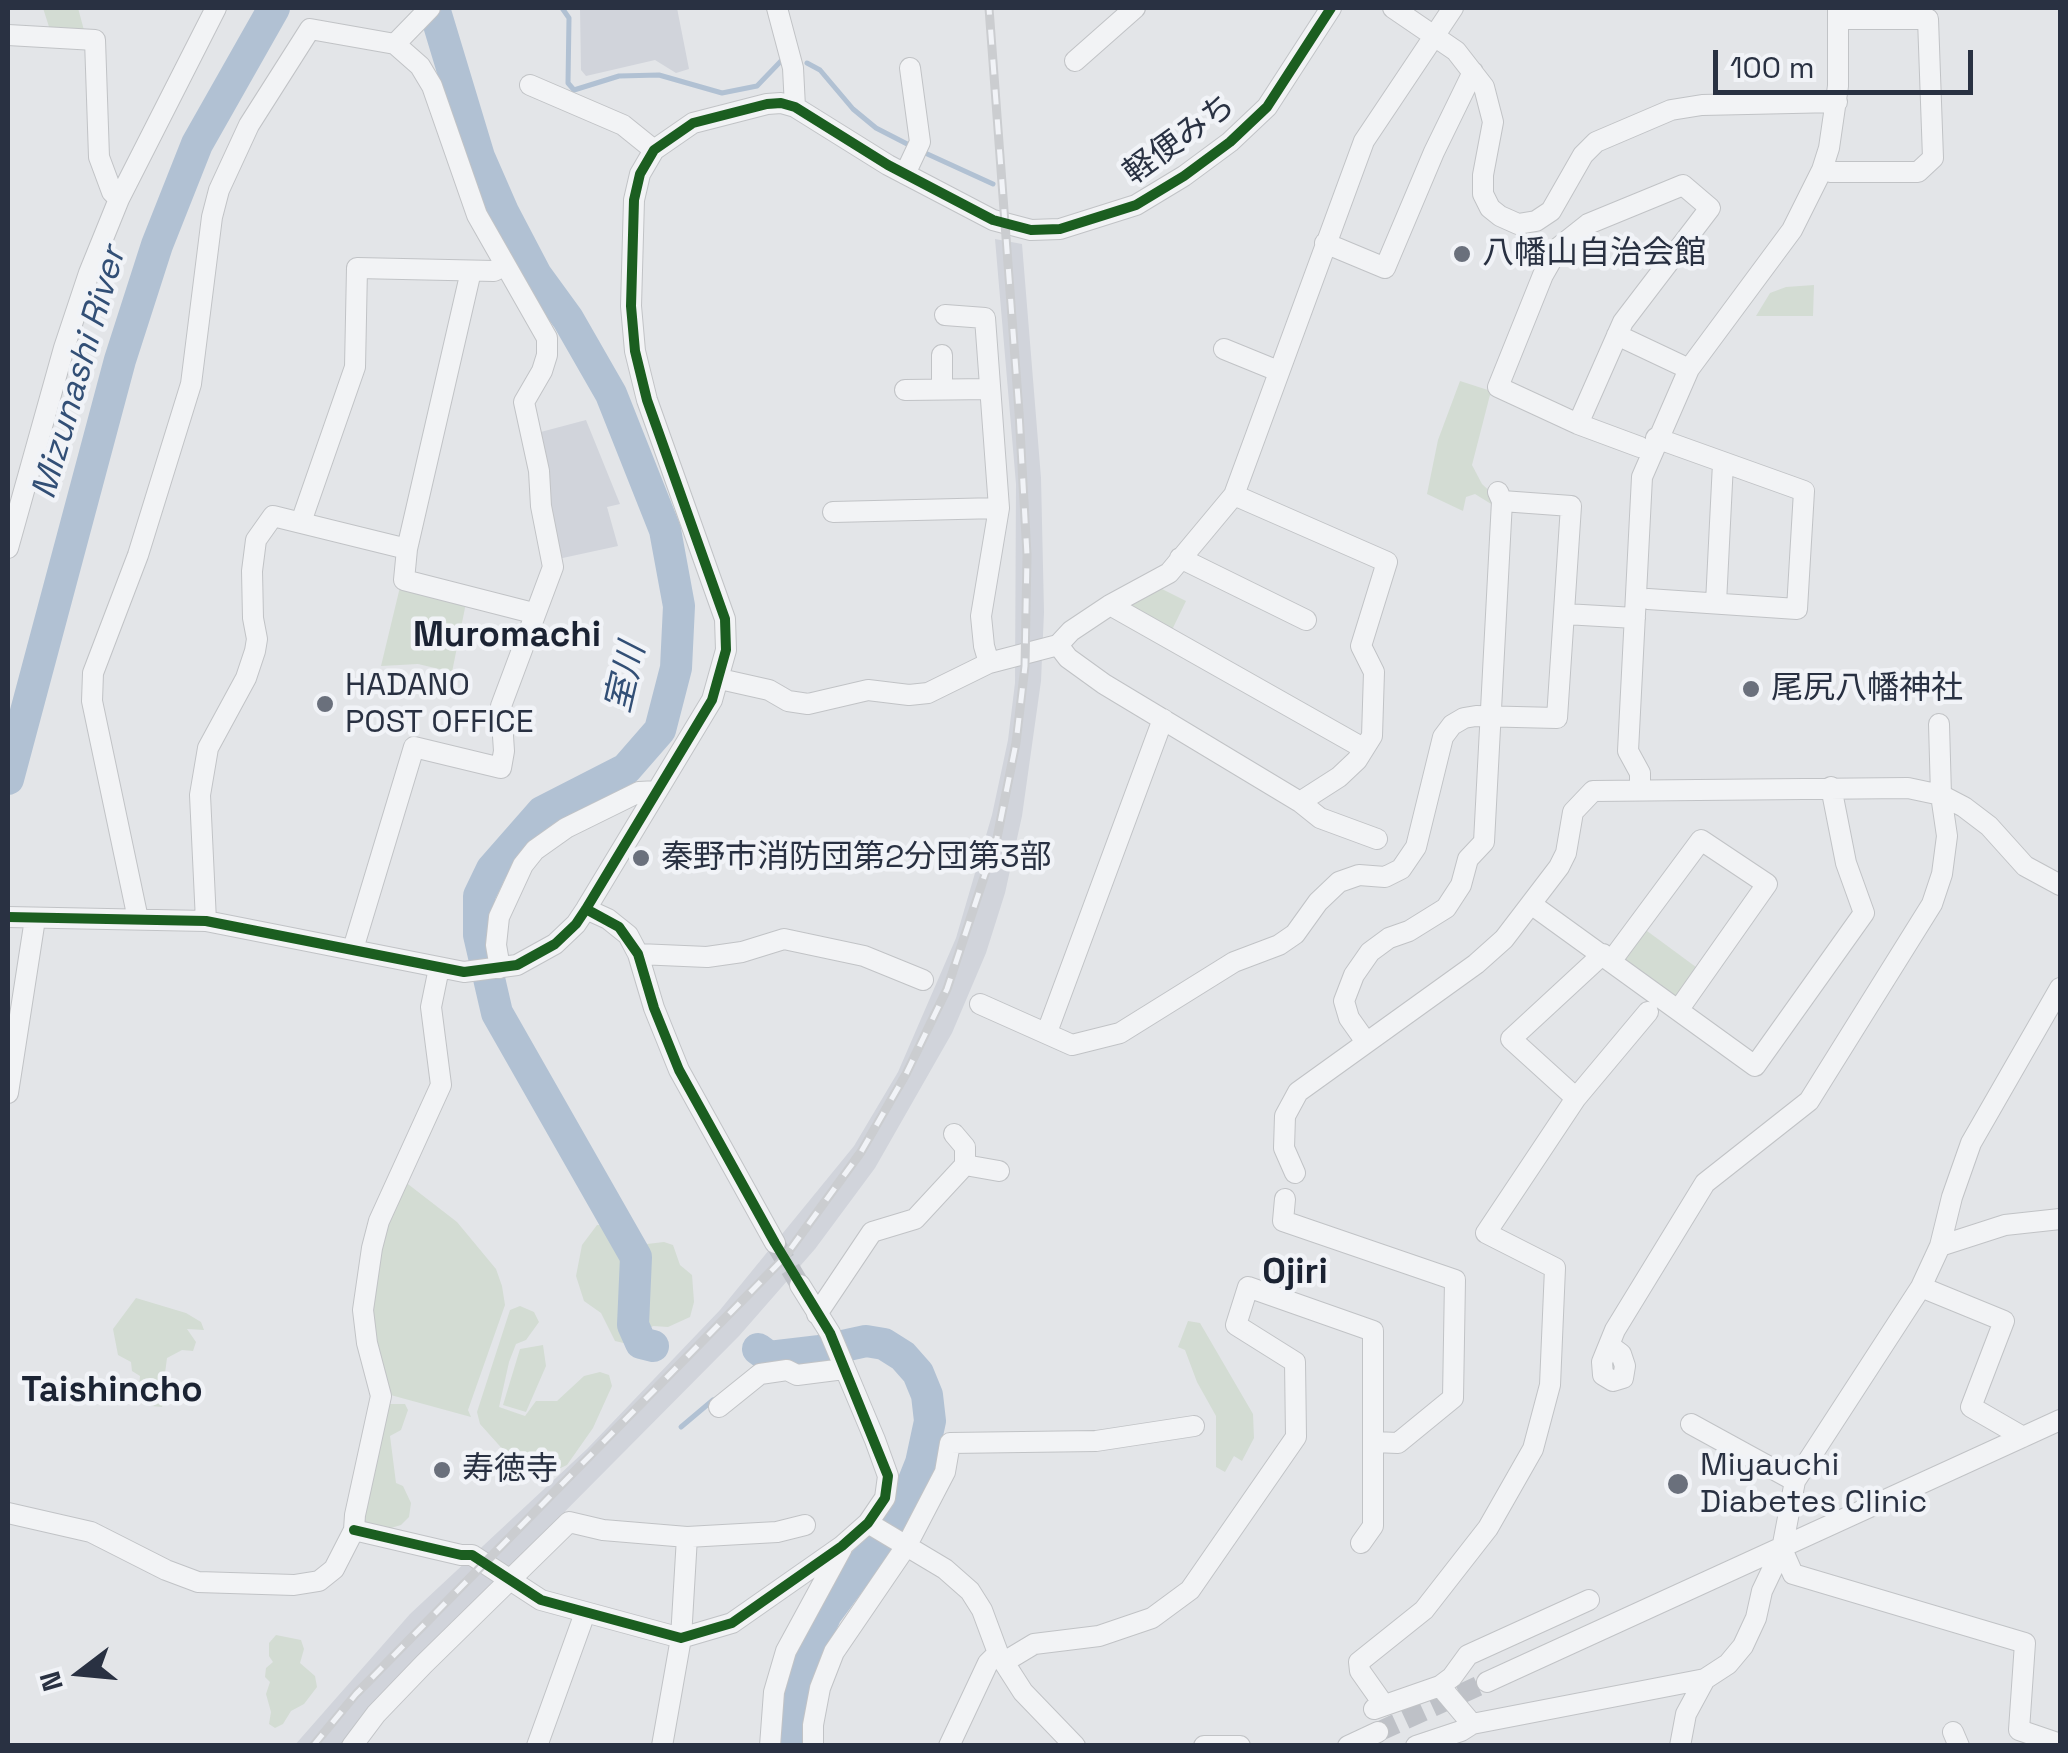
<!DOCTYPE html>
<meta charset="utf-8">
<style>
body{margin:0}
#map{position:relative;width:2068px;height:1753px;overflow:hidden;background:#e3e5e8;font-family:"Space Grotesk",sans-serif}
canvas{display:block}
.frame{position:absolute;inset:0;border:10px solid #293142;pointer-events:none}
.north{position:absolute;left:30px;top:1623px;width:100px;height:100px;-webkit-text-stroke:8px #f1f3f7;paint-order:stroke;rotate:254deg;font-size:28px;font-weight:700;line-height:40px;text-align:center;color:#293142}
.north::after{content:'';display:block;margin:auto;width:35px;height:45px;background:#293142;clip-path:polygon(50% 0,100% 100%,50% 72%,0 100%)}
.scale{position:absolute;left:1713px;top:50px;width:260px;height:45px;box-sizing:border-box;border:5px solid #293142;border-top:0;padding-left:12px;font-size:30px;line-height:35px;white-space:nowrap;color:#293142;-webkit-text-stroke:8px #f1f3f7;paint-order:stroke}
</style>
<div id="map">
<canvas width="2068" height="1753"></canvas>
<div class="frame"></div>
<div class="north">N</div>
<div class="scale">100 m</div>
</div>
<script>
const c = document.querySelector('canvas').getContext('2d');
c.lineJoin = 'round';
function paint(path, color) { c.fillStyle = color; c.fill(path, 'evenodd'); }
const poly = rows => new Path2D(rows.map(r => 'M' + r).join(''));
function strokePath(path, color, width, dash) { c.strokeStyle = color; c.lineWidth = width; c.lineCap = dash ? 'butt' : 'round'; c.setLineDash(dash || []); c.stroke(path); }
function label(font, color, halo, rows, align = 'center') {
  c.font = font + ' "Space Grotesk","Noto Sans JP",sans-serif'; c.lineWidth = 9; c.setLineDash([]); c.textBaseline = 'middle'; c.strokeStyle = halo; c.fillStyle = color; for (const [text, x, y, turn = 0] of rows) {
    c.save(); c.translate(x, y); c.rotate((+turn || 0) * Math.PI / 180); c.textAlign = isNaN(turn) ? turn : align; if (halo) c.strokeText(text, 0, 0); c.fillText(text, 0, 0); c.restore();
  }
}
paint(poly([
 [580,8,677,8,689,69,676,73,655,60,586,76,581,70],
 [995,239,1022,244,1041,478,1044,612,1041,681,1022,816,1005,893,986,953,952,1033,875,1168,815,1249,739,1336,372,1706,341,1745,294,1746,410,1614,587,1449,720,1310,854,1146,898,1072,956,938,992,815,1008,740,1015,683,1016,484],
 [586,420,620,504,607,507,618,546,558,559,537,433]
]), '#d1d4db');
paint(poly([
 [43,8,78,8,85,34,50,30],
 [1814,285,1813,316,1756,316,1770,293,1786,287],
 [1460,381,1491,391,1472,465,1482,484,1496,497,1496,507,1475,494,1466,497,1463,511,1427,494,1438,440],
 [400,587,466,603,452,672,418,664,381,666],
 [1160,588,1186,601,1171,632,1131,611,1129,602,1147,596],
 [1643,928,1700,970,1681,995,1673,996,1626,961,1624,953],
 [404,1181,457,1222,496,1269,502,1286,505,1305,468,1410,471,1417,387,1394,369,1318,376,1255],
 [615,1224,630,1246,664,1242,673,1245,680,1265,692,1275,694,1302,690,1317,668,1327,653,1326,628,1344,615,1341,601,1313,584,1301,576,1276,582,1245,597,1225],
 [136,1298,186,1313,201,1322,204,1330,187,1329,196,1342,193,1351,182,1350,167,1358,164,1381,167,1394,162,1407,151,1406,139,1386,140,1376,132,1371,131,1362,118,1355,113,1329],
 [520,1306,534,1312,539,1322,526,1340,516,1344,509,1362,499,1407,525,1416,536,1401,557,1401,584,1376,600,1372,609,1375,612,1386,593,1428,567,1465,550,1473,544,1469,538,1456,506,1453,480,1424,477,1412,510,1310],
 [1188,1321,1200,1323,1253,1414,1254,1438,1242,1461,1234,1456,1225,1472,1216,1467,1216,1416,1197,1382,1185,1350,1178,1347],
 [543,1345,546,1366,526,1412,503,1405,520,1349],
 [389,1404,405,1404,408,1410,401,1430,390,1436,396,1483,403,1486,411,1503,409,1517,401,1525,384,1530,372,1528,360,1520],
 [276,1635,301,1640,304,1649,300,1663,315,1676,317,1687,304,1704,291,1711,283,1724,275,1728,269,1724,271,1712,266,1694,270,1682,265,1677,266,1668,273,1662,269,1656,269,1643]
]), '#d3dcd3');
strokePath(poly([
 [562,8,569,18,568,83,574,90,619,76,659,75,722,93,757,86,781,61],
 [807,63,820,70,853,109,876,128,913,147],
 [923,152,993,184],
 [758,1366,769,1357],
 [681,1427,713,1400]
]), '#b1c1d3', 5);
strokePath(poly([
 [434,8,479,157,503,212,536,275,568,319,611,394,665,530,679,606,676,668,660,730,626,769,542,812,492,869,479,896,479,935,497,1013,636,1257,633,1325,641,1343,653,1346],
 [8,779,120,360,157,245,197,144,274,8],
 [758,1349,769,1357,820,1351,866,1341,884,1344,903,1356,918,1373,927,1395,930,1421,921,1463,902,1511,826,1614,798,1677,788,1746]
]), '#b1c1d3', 32);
strokePath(poly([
 [775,1243,800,1285],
 [1378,1732,1487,1682]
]), '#bec1c7', 20, [20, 10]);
const minor = poly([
 [777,8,793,68,795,107],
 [1393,8,1456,51,1484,87,1493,122,1483,175,1483,194,1490,208,1500,216,1518,224,1536,221,1551,211,1583,155,1596,142,1671,110,1702,105,1837,102],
 [8,35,95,40,99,157,112,192,119,199],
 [395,44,430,8],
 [1075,61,1135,8],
 [530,85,623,125,654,150],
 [1822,170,1831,172,1918,172,1933,158,1928,19,1838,19],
 [905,174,920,142,910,68],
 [1325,243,1385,268,1434,152,1473,72],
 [471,271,407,549,404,580,533,613],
 [945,315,985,318,999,508,981,616,984,646,989,663],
 [1617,335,1689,369],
 [1224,349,1278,371],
 [942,355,942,389],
 [905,390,990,389],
 [1578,424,1623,322,1710,208,1683,185,1588,224,1559,247,1543,275,1498,387,1578,424,1640,447],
 [1234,495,1387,562,1361,646,1374,672,1372,736,1357,760,1339,777,1300,802],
 [833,512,999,508],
 [301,522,355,367,357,268,494,271,504,266],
 [8,548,64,348,89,273,119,199,216,8],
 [1180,558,1306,620],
 [1648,599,1797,609,1804,491,1656,438],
 [1716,603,1723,463],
 [1110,605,1363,748],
 [1565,614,1635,618],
 [1058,645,1068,658,1104,684,1300,802,1320,818,1377,839],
 [720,679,769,690,788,701,808,704,868,690,909,695,928,693,989,663,1058,645,1071,631,1110,605,1169,573,1234,495,1364,141,1453,8],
 [1640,789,1640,773,1628,751,1642,477,1689,369,1792,230,1822,170,1829,148,1838,86,1838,8],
 [1531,904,1755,1066,1864,913,1846,863,1831,787],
 [586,909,608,919,628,935,638,954,654,1008,679,1070,775,1243],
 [8,917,206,921,464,972,517,965,555,944,576,924,586,909,712,700,726,650,725,619,647,400,635,351,631,306,634,200,640,174,654,150,693,123,767,104,781,103,795,107,888,165,993,220,1031,230,1060,229,1136,205,1184,176,1230,142,1267,107,1331,8],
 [138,919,92,701,93,673,138,555,191,384,212,217,219,190,249,125,310,29,395,44,420,66,432,86,477,215,547,338,547,355,542,371,524,402,539,471,541,506,553,567,501,706,504,751,501,768,414,747,353,949],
 [206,921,200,795,208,748,246,678,255,651,257,639,253,618,252,571,256,540,273,516,407,549],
 [638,954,707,957,742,952,784,939,864,956,923,980],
 [1612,960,1701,840,1767,884,1679,1009],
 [500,968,496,945,499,917,523,865,535,850,566,828,639,792,657,791],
 [980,1004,1072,1045,1120,1033,1234,962,1279,945,1295,934,1318,902,1339,882,1359,875,1385,877,1401,869,1416,847,1443,737,1452,725,1464,718,1476,716,1557,718,1571,506,1502,501],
 [1047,1032,1163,719],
 [1366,1042,1349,1018,1344,1001,1354,975,1370,952,1389,938,1409,931,1446,908,1461,885,1468,859,1484,842,1502,501,1498,492],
 [8,1093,35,919],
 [1576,1098,1511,1039,1603,954],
 [954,1134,965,1147,965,1165],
 [1295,1173,1284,1148,1285,1116,1298,1092,1476,964,1504,939,1559,867,1566,853,1573,812,1593,791,1908,788,1941,795,1964,807,1989,826,2025,866,2060,885],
 [1285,1199,1283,1221,1455,1280,1453,1398,1398,1443,1374,1442],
 [1940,1246,2005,1225,2060,1219],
 [1921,1287,2004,1321,1971,1407,2023,1437],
 [817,1314,872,1232,915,1219,965,1165,999,1171],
 [1609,1345,1621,1354,1625,1366,1623,1378,1613,1381,1603,1375,1602,1362,1615,1330,1705,1183,1809,1101,1932,904,1942,874,1947,836,1941,795,1939,724],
 [719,1407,760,1374,787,1370,797,1375,844,1369],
 [1691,1424,1795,1481],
 [8,1513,91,1532,166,1570,198,1582,294,1585,319,1581,334,1569,354,1530,355,1515,381,1396,367,1343,363,1310,372,1248,379,1221,441,1085,431,1007,439,968],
 [868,1523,945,1569,970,1591,982,1610,998,1653,1023,1692,1075,1746],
 [354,1530,461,1555,472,1555,541,1600,681,1638,732,1623,842,1546,868,1523,885,1498,888,1476,875,1440,830,1333,800,1285],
 [1782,1549,1793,1574,2025,1643,2019,1730,2060,1744],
 [1004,1662,1034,1644,1099,1636,1152,1618,1190,1590,1296,1437,1295,1362,1236,1325,1248,1287,1373,1331,1373,1526,1361,1543],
 [1487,1682,2060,1420],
 [1440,1686,1472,1724],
 [1384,1705,1360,1671,1359,1662,1424,1610,1488,1528,1533,1449,1550,1385,1555,1268,1486,1233,1576,1098,1648,1012],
 [1374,1709,1440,1686,1452,1677,1468,1655,1589,1600],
 [1953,1732,1959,1746],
 [352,1746,376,1714,424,1664,569,1522,603,1530,687,1537,777,1532,805,1525],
 [537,1746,585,1613],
 [662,1746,681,1638,687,1537],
 [770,1746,774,1692,786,1651,842,1548],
 [813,1746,813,1725,820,1688,834,1652,907,1545,945,1472,950,1443,1096,1441,1194,1426],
 [949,1746,988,1663,998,1653],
 [1204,1746,1240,1746],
 [1348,1746,1378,1732],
 [1416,1746,1461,1731,1472,1724,1705,1679],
 [1680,1746,1686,1714,1705,1679,1728,1664,1743,1646,1756,1618,1762,1591,1782,1549,1795,1481,1921,1287,1940,1246,1952,1197,1971,1143,2060,988]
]);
strokePath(minor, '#c1c3c6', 22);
strokePath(minor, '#f2f3f5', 20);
const rail = poly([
 [313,1746,356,1694,784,1258,861,1152,906,1074,947,989,997,838,1016,743,1025,666,1027,555,1019,412,989,8]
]);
strokePath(rail, '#cbcdd0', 9);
strokePath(rail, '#f1f3f7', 5, [15]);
strokePath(poly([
 [8,917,206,921,464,972,517,965,555,944,576,924,586,909,712,700,726,650,725,619,647,400,635,351,631,306,634,200,640,174,654,150,693,123,767,104,781,103,795,107,888,165,993,220,1031,230,1060,229,1136,205,1184,176,1230,142,1267,107,1331,8],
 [354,1530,461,1555,472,1555,541,1600,681,1638,732,1623,842,1546,868,1523,885,1498,888,1476,830,1333,775,1243,679,1070,654,1008,638,954,619,927,586,909]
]), '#1b5e20', 10);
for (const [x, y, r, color] of [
 [1462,254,10,"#6a707c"],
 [1751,689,10,"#6a707c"],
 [325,704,10,"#6a707c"],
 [641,858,10,"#6a707c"],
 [442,1470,10,"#6a707c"],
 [1678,1484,12,"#6a707c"]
]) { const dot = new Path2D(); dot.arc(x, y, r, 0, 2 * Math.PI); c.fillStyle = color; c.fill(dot); strokePath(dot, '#f1f3f7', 4); }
label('32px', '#293142', '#f1f3f7', [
 ["軽便みち",1180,140,-36]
]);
label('32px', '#293142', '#f1f3f7', [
 ["八幡山自治会館",1482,254],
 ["HADANO",345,686],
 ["POST OFFICE",345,723],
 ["尾尻八幡神社",1771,689],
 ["秦野市消防団第2分団第3部",661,858],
 ["Miyauchi",1700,1466],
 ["Diabetes Clinic",1700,1503],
 ["寿徳寺",462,1470]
], 'left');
label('italic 35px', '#324f76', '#f1f3f7', [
 ["Mizunashi River",80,373,-74],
 ["室川",627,678,-77]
]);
label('bold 35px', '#1b2333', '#f1f3f7', [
 ["Muromachi",507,637],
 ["Ojiri",1295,1274],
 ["Taishincho",112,1392]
]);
</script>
